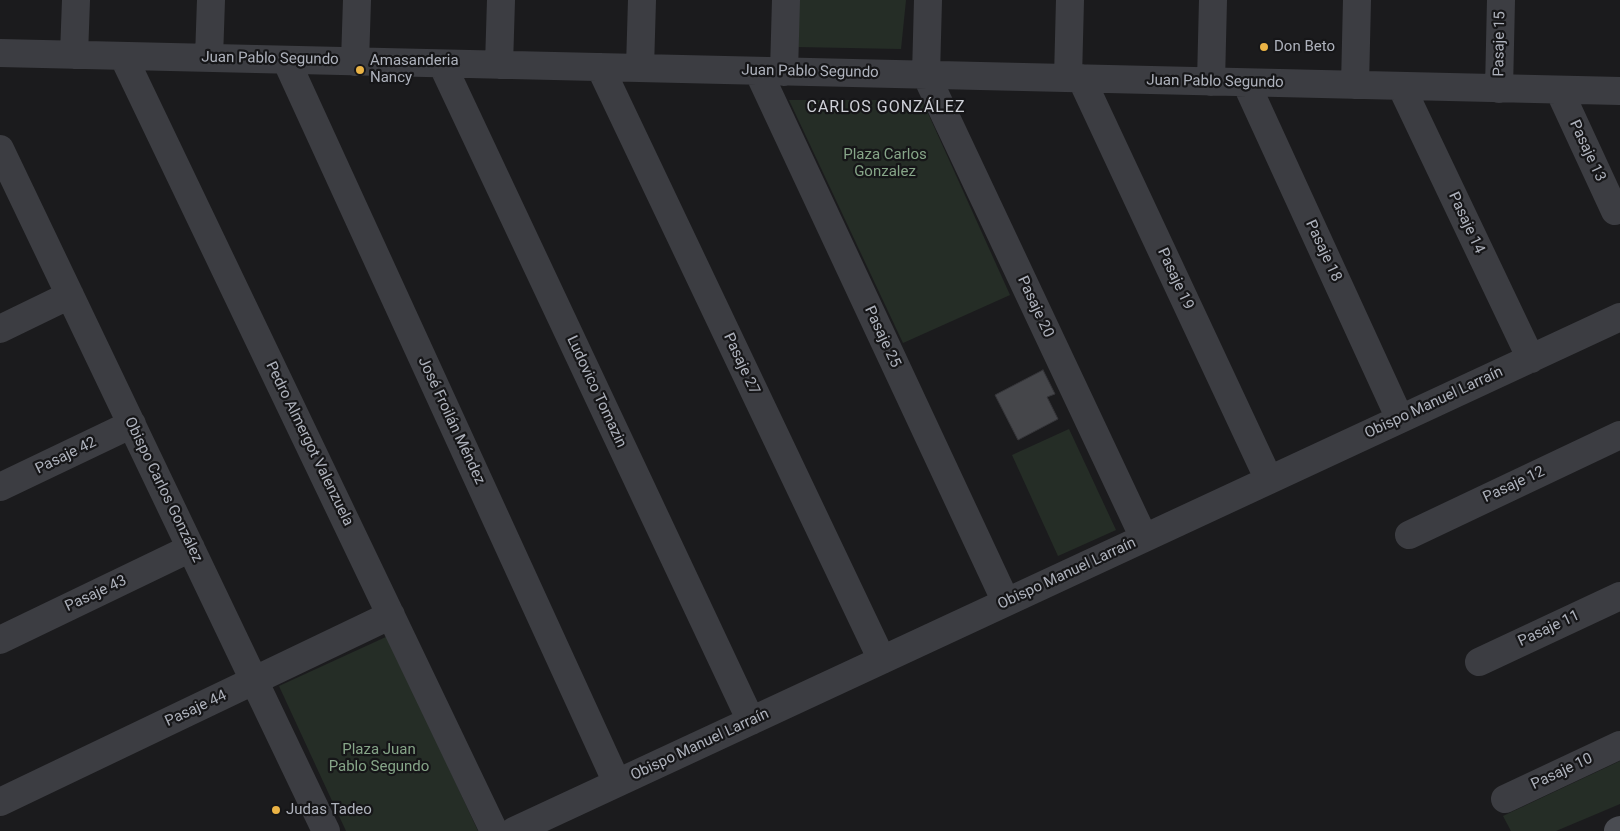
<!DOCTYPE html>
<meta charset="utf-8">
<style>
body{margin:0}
canvas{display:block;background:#1b1b1d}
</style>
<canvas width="1620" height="831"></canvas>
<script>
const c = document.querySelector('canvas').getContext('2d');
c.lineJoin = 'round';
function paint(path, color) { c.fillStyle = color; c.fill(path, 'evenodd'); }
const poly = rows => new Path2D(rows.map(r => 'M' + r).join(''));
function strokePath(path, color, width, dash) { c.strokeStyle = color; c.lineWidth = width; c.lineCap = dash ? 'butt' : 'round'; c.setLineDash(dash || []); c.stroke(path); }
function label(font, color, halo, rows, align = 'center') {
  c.font = font + ' Roboto,sans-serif'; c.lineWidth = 4.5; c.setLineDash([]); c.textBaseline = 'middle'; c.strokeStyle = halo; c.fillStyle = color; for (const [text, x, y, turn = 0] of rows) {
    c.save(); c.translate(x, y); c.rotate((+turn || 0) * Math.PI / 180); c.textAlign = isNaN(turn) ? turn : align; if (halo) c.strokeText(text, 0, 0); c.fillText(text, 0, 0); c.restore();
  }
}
paint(poly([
 [799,0,906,0,901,49,798,47],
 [789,100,922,100,1010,295,903,343],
 [1069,429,1116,530,1058,556,1012,455],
 [388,636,478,831,346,831,279,686],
 [1620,761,1620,804,1556,831,1511,831,1503,816]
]), '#252d26');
const building = poly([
 [1043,370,1055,394,1047,397,1058,419,1018,440,995,395,1043,370]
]);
paint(building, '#45464a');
strokePath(building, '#353539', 1);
strokePath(poly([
 [928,0,926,75,1144,538],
 [0,53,1620,91],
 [74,55,76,0],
 [123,56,494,831],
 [209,58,211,0],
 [286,60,617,783],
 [355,62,357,0],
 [442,64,751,721],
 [499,65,501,0],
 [600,67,882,660],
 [640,68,642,0],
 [758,71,1006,602],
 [784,72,786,0],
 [1068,78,1070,0],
 [1081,78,1269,480],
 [1211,82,1213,0],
 [1246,83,1400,419],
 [1355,85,1357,0],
 [1401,86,1531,359],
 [1499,89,1501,0],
 [1559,90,1615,211],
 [0,149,326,831],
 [0,329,70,295],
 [0,487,132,424],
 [1409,535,1620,435],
 [0,640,191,548],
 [1479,662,1620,596],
 [1505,799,1620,745],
 [0,802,391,615],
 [514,831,1620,317]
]), '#3c3d42', 28);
strokePath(poly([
 [1618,831,1620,830]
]), '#4a4c52', 28);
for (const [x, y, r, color] of [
 [1264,47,5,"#eab345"],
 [360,70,5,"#eab345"],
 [276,810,5,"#eab345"]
]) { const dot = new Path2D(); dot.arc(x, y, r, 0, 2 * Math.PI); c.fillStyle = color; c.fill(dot); strokePath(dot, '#161618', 2); }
label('15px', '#aeb2bc', '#161618', [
 ["Pasaje 15",1500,44,-89],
 ["Juan Pablo Segundo",270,59,1],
 ["Juan Pablo Segundo",810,72,1],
 ["Juan Pablo Segundo",1215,82,1],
 ["Pasaje 13",1587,151,65],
 ["Pasaje 14",1466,223,65],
 ["Pasaje 18",1323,251,65],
 ["Pasaje 19",1175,279,65],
 ["Pasaje 20",1035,307,65],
 ["Pasaje 25",882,337,65],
 ["Pasaje 27",741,364,65],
 ["Ludovico Tomazin",596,392,65],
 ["Obispo Manuel Larraín",1434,403,-25],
 ["José Froilán Méndez",451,421,65],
 ["Pedro Almergot Valenzuela",309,444,64],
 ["Pasaje 42",66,456,-26],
 ["Pasaje 12",1514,485,-25],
 ["Obispo Carlos González",163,490,64],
 ["Obispo Manuel Larraín",1067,574,-25],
 ["Pasaje 43",96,594,-25],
 ["Pasaje 11",1549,629,-25],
 ["Pasaje 44",196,709,-25],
 ["Obispo Manuel Larraín",700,745,-25],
 ["Pasaje 10",1562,772,-25]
]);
label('15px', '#aeb2bc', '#161618', [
 ["Don Beto",1274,47],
 ["Amasanderia",370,61],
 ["Nancy",370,78],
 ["Judas Tadeo",286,810]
], 'left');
label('15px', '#86a588', '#161618', [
 ["Plaza Carlos",885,155],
 ["Gonzalez",885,172],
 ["Plaza Juan",379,750],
 ["Pablo Segundo",379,767]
]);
c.letterSpacing = '1px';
label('16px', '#cfd1d8', '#161618', [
 ["CARLOS GONZÁLEZ",886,108]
]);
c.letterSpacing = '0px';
</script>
